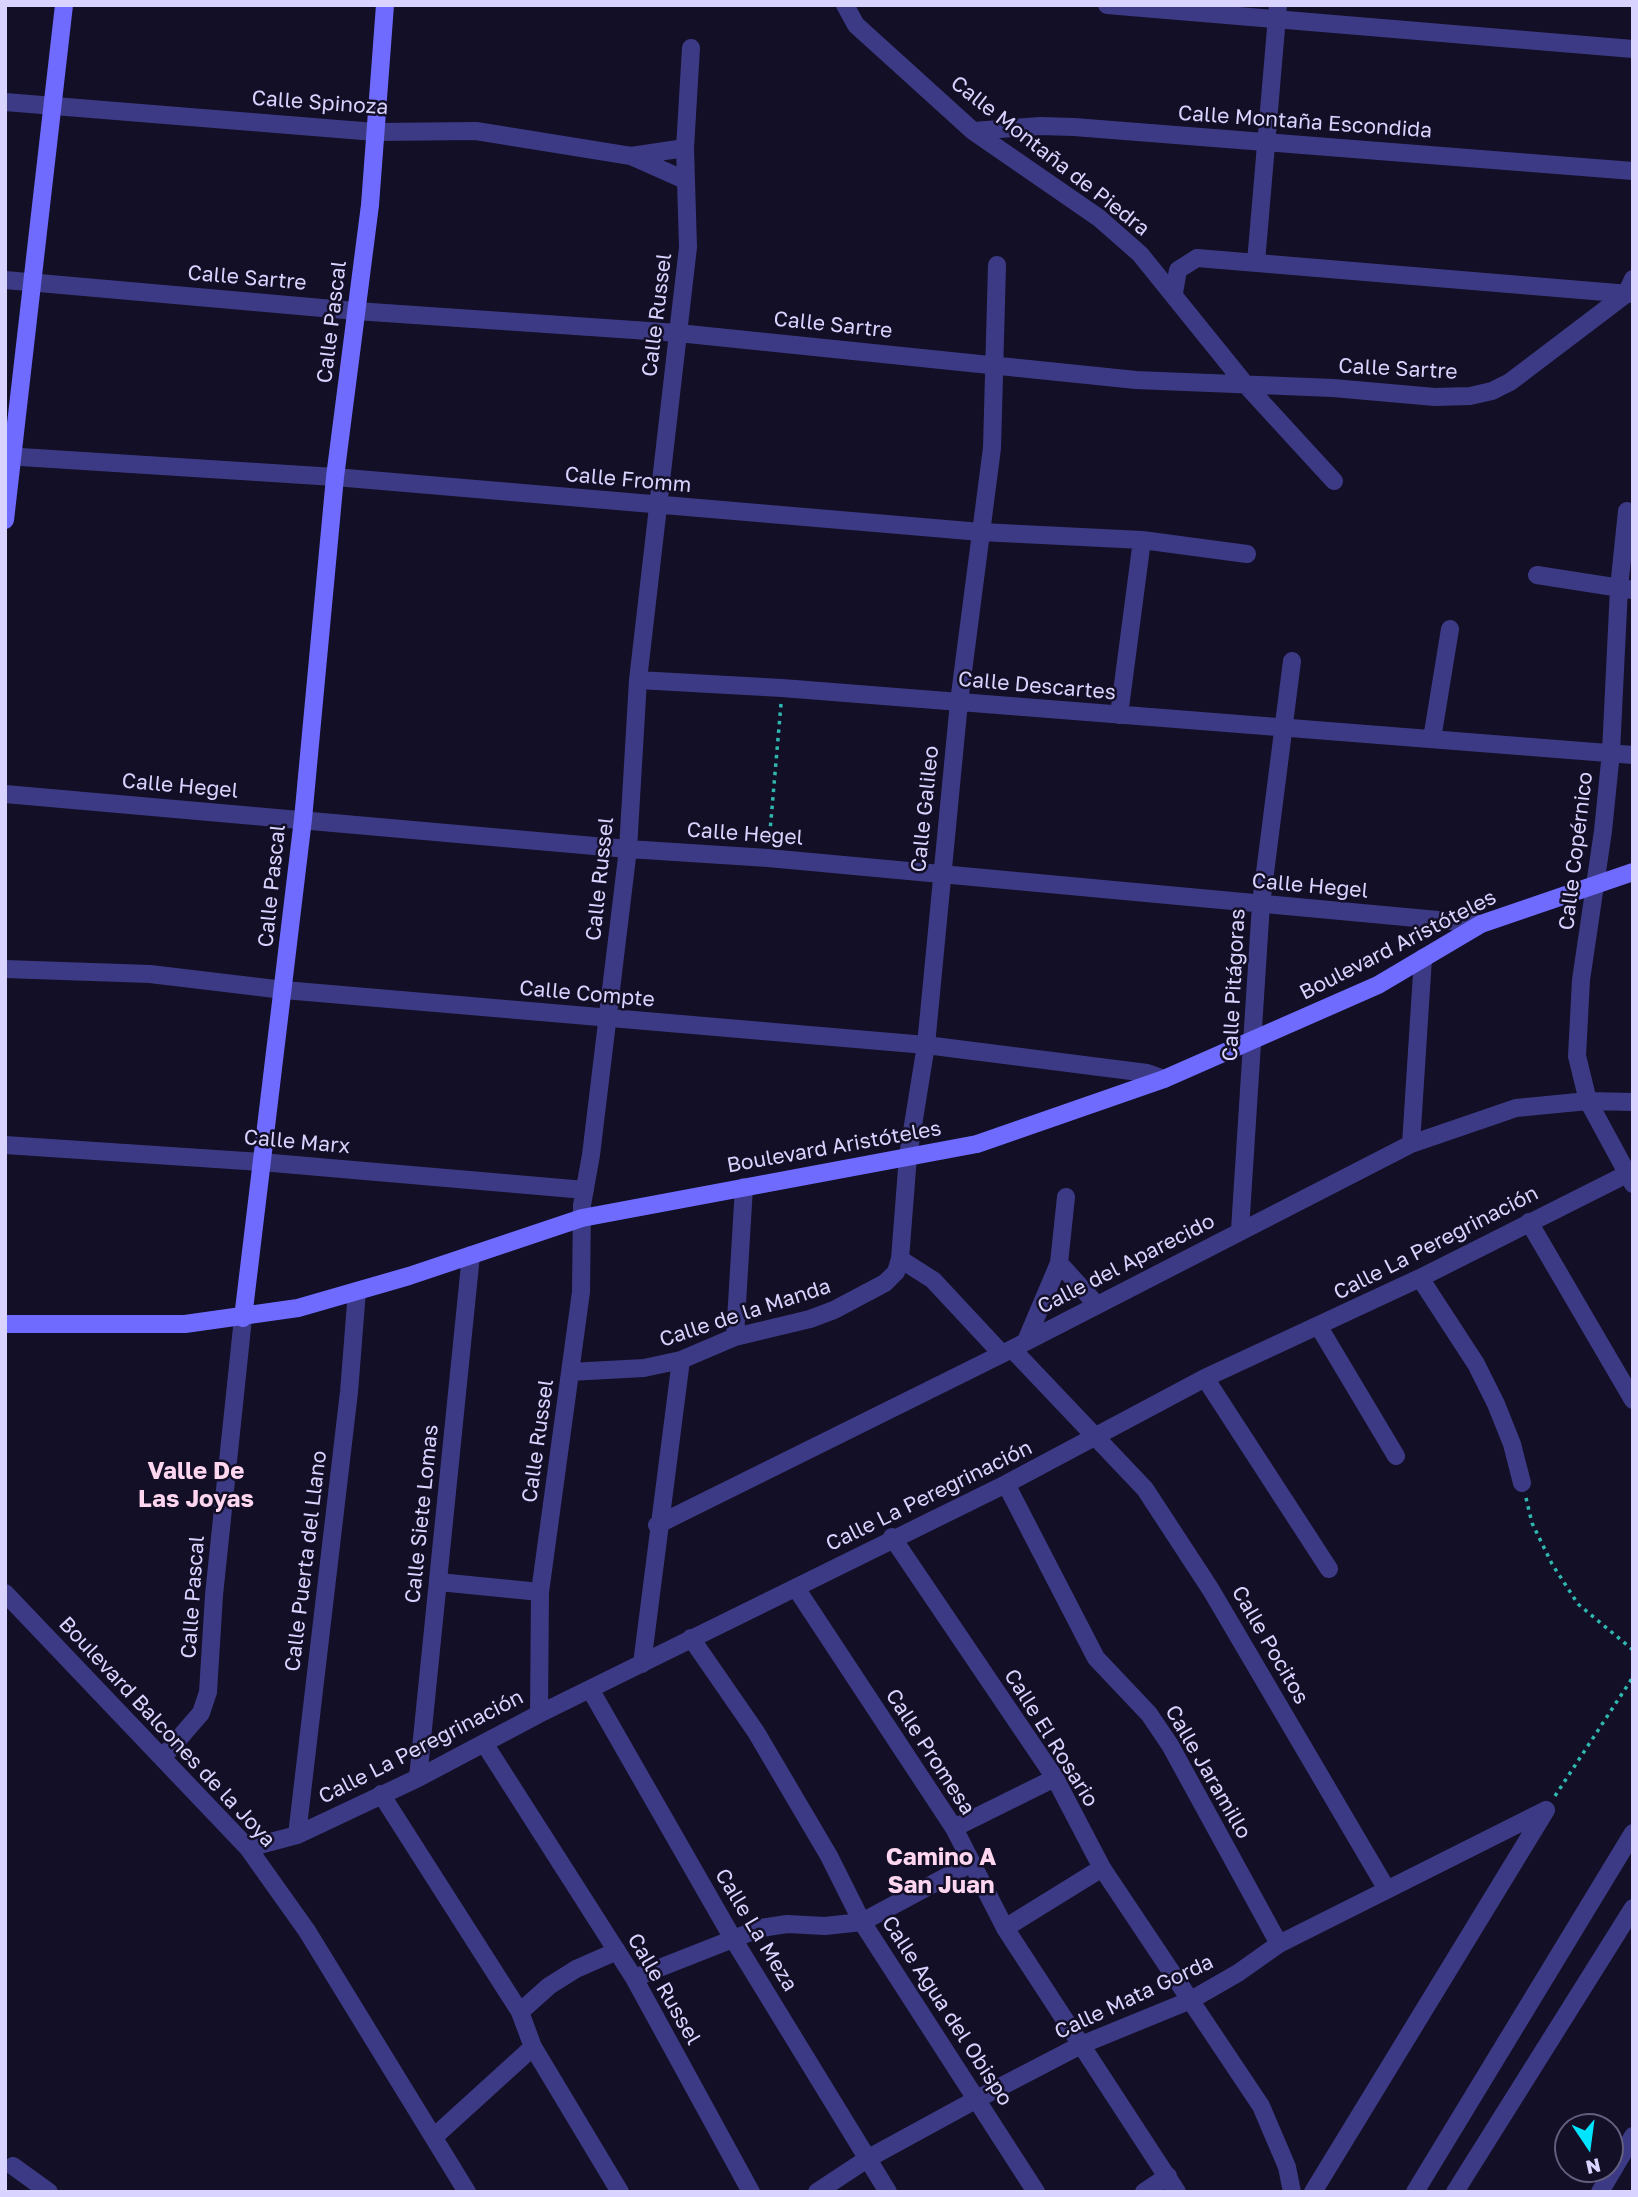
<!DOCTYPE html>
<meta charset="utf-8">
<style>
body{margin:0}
#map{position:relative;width:1638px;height:2197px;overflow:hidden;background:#130f26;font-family:"Golos Text",sans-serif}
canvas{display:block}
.frame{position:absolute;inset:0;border:7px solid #d9d4ff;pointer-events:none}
.north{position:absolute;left:1554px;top:2113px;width:70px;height:70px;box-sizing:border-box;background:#130f26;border:2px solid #625e7d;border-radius:50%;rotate:167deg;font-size:19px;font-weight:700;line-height:28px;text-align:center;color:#d9d4ff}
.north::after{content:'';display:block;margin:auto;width:24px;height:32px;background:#00e5ff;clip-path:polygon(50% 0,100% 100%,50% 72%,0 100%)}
</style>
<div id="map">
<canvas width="1638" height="2197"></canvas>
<div class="frame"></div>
<div class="north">N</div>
</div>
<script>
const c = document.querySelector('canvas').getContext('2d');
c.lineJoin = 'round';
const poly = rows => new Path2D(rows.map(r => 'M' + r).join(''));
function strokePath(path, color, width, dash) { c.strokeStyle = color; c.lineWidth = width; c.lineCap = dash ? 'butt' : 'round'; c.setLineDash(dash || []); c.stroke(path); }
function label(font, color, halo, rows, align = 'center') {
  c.font = font + ' "Golos Text",sans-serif'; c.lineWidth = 5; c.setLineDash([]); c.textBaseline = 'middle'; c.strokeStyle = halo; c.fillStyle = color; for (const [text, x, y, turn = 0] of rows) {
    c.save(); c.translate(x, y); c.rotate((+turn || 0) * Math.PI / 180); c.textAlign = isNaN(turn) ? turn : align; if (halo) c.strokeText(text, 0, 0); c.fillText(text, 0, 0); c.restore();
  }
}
strokePath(poly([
 [769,843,781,704],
 [1526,1498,1532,1523,1552,1564,1578,1604,1633,1650],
 [1555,1796,1633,1677]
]), '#2fb8b0', 3.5, [3.5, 5]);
strokePath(poly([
 [845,5,856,25,973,131,1099,218,1140,254,1245,384,1334,481],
 [1107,5,1633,49],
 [5,102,375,132,476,131,631,156,685,180],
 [973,131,1040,126,1074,127,1633,171],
 [631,156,685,148],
 [1256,262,1278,5],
 [5,280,356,311,678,333,1136,380,1333,388,1435,397,1470,396,1492,391,1510,382,1626,294,1633,279],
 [1174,293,1178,270,1197,258,1629,294],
 [5,456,335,477,981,532,1142,540,1247,554],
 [1627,511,1619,588,1611,752,1603,831,1581,980,1577,1056,1588,1101,1633,1184],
 [1537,575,1633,590],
 [638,680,782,688,1633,755],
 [1119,715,1142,540],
 [1432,739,1450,629],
 [5,794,628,849,768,858,1481,924],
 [5,969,150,974,284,990,926,1045,1147,1073,1164,1079],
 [1411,1144,1423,958],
 [5,1145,261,1162,585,1190],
 [1529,1222,1633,1400],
 [1240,1230,1261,904,1292,661],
 [900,1259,933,1280,1002,1354],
 [1059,1263,1097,1305],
 [1420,1278,1476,1364,1496,1404,1512,1444,1522,1483],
 [1319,1327,1396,1456],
 [735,1337,744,1187],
 [1026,1341,1059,1263,1066,1197],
 [1012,1349,1145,1489,1211,1590,1386,1888],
 [570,1372,644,1368,681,1360,735,1337,810,1319,834,1310,885,1283,896,1272,900,1259,908,1156,926,1045,959,702,992,448,997,265],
 [1205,1378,1329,1569],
 [1006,1484,1096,1658,1149,1714,1170,1745,1279,1944],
 [657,1525,1012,1349,1411,1144,1516,1108,1588,1101,1633,1102],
 [892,1537,1055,1778,1102,1868,1261,2106,1287,2167,1292,2192],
 [439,1582,540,1592],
 [796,1588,954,1828,1005,1928,1177,2192],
 [5,1593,248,1848,307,1931,467,2192],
 [691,1638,756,1732,829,1856,862,1922,1036,2192],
 [642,1664,681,1360],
 [590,1689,732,1937,888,2192],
 [539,1714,540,1592,581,1292,582,1205,591,1155,628,849,638,680,688,247,685,148,691,48],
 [484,1743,634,1978,751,2192],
 [163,1757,201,1713,208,1692,214,1595,243,1318],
 [418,1778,471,1255],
 [381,1794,520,2012,533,2047,620,2192],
 [954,1828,1055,1778],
 [297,1835,349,1392,357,1291],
 [248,1848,297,1835,418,1778,539,1714,1006,1484,1205,1378,1420,1278,1627,1174],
 [1005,1928,1102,1868],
 [634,1978,761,1928,787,1924,825,1926,862,1922,970,1864],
 [520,2012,549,1986,576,1969,617,1951],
 [434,2137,533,2047],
 [13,2166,49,2192],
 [817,2192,867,2159,977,2099,1081,2045,1191,2000,1238,1973,1279,1944,1546,1810],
 [1144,2192,1168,2176],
 [1313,2192,1546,1810],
 [1415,2192,1633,1833],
 [1455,2192,1633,1908],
 [1600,2192,1633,2136]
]), '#3d3a85', 18);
strokePath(poly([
 [5,520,64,5],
 [243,1318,303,819,335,477,370,205,385,5],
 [5,1324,185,1324,298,1308,409,1276,582,1218,977,1144,1164,1079,1378,985,1481,924,1633,872]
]), '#6f6bff', 18);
label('21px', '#d9d4ff', '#130f26', [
 ["Calle Spinoza",320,103,4],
 ["Calle Montaña Escondida",1305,122,4],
 ["Calle Montaña de Piedra",1050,156,38],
 ["Calle Sartre",247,278,5],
 ["Calle Russel",657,315,-83],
 ["Calle Pascal",332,322,-83],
 ["Calle Sartre",833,325,6],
 ["Calle Sartre",1398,369,3],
 ["Calle Fromm",628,480,5],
 ["Calle Descartes",1037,686,5],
 ["Calle Hegel",180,786,5],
 ["Calle Galileo",925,809,-84],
 ["Calle Hegel",745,834,4],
 ["Calle Copérnico",1576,851,-83],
 ["Calle Russel",600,879,-84],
 ["Calle Pascal",272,886,-84],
 ["Calle Hegel",1310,886,5],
 ["Boulevard Aristóteles",1398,945,-27],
 ["Calle Pitágoras",1234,985,-87],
 ["Calle Compte",587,994,5],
 ["Calle Marx",297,1142,5],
 ["Boulevard Aristóteles",834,1147,-10],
 ["Calle La Peregrinación",1436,1243,-27],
 ["Calle del Aparecido",1126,1264,-27],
 ["Calle de la Manda",745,1313,-18],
 ["Calle Russel",538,1441,-82],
 ["Calle La Peregrinación",929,1496,-26],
 ["Calle Siete Lomas",422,1514,-84],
 ["Calle Puerta del Llano",306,1561,-83],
 ["Calle Pascal",193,1597,-86],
 ["Calle Pocitos",1270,1645,60],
 ["Boulevard Balcones de la Joya",167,1732,47],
 ["Calle El Rosario",1051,1738,58],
 ["Calle La Peregrinación",421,1747,-27],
 ["Calle Promesa",930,1752,57],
 ["Calle Jaramillo",1208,1772,60],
 ["Calle La Meza",756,1930,59],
 ["Calle Russel",664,1989,60],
 ["Calle Mata Gorda",1134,1997,-25],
 ["Calle Agua del Obispo",947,2011,57]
]);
label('bold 24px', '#ffd6f0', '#130f26', [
 ["Valle De",196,1471],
 ["Las Joyas",196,1499],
 ["Camino A",941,1857],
 ["San Juan",941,1885]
]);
</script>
